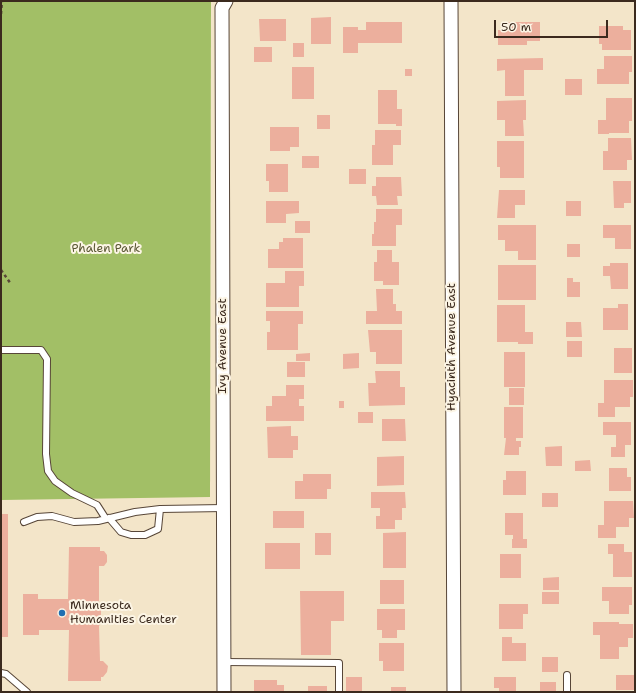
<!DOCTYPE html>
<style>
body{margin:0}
#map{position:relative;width:636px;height:693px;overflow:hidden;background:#f3e5c9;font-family:"Shantell Sans",sans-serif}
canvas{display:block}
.frame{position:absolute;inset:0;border:2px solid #3b2a1e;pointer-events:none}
.scale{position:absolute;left:494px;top:20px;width:114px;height:18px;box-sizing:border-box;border:2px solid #3b2a1e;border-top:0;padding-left:5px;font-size:12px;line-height:14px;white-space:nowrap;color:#3b2a1e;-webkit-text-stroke:3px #fcf5e5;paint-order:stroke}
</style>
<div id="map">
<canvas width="636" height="693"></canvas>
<div class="frame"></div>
<div class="scale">50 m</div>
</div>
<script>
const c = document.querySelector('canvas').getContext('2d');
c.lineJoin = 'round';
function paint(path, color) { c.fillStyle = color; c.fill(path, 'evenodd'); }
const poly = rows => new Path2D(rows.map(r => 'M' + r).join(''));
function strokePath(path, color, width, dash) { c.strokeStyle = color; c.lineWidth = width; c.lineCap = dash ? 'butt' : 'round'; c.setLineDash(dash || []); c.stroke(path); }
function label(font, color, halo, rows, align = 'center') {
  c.font = font + ' "Shantell Sans",sans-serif'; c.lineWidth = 4; c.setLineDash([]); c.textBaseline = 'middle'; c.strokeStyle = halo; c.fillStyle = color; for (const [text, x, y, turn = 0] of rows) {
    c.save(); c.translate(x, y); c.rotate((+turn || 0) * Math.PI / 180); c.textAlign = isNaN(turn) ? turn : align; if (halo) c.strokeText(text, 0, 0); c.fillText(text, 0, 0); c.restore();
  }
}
paint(poly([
 [1,1,211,1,210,497,1,500]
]), '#a2bf66');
paint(poly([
 [331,17,331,44,311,44,311,18],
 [259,19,286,19,286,41,260,41],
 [366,22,402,22,402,43,358,43,358,53,343,53,343,27,358,27,358,30,366,30],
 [508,22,540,22,540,41,527,41,527,45,498,45,498,30,508,30],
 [599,26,623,26,623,30,631,30,631,50,602,50,602,44,599,44],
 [293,43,304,43,304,57,293,57],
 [254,47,272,47,272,62,254,62],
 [604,56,632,56,632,72,629,72,629,84,597,84,597,69,604,69],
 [543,58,543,70,524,70,524,96,505,96,505,70,497,71,497,59],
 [292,67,314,67,314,99,292,99],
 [405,69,412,69,412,76,405,76],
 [565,79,582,79,582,95,565,95],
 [378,90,397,90,397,109,402,109,402,126,396,126,396,124,378,124],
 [606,98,632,98,632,121,629,121,629,133,609,133,609,134,598,134,598,120,606,120],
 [526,100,526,120,523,120,524,136,505,136,505,120,497,120,497,101],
 [317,115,330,115,330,129,317,129],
 [270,127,299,127,299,147,290,147,290,151,270,151],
 [375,130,401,130,401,145,393,145,393,165,372,165,372,145,375,145],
 [608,138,631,138,632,160,627,160,627,170,603,170,603,151,608,151],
 [497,141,524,141,524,178,500,178,500,167,497,167],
 [302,156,319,156,319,168,302,168],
 [266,164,288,164,288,192,269,192,269,181,266,181],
 [349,169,366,169,366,184,349,184],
 [376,177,401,177,402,196,397,196,398,205,377,205,376,196,372,196,372,186,376,186],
 [613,181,631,181,631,203,624,203,624,208,614,208],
 [499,190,525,190,525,205,515,205,515,218,497,218],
 [266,201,299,201,299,213,286,214,286,223,266,223],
 [566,201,581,201,581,216,566,216],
 [376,209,402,209,402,225,396,225,396,246,372,246,372,234,374,234,374,222,376,222],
 [295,221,310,221,310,233,295,233],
 [498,225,536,225,536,260,518,260,518,251,505,251,505,240,498,240],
 [603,225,631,225,631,249,615,249,615,238,603,238],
 [283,238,303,238,303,268,268,268,268,249,279,249,279,242,283,242],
 [567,244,580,244,580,257,567,257],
 [377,250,392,250,392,262,399,262,399,285,383,285,383,281,374,281,374,262,377,262],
 [610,263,628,263,628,289,611,289,610,276,603,276,603,266,610,266],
 [498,265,536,265,536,300,498,300],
 [285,271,304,271,304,286,299,286,299,307,266,307,266,283,285,283],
 [567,278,573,278,573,282,580,282,580,297,567,297],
 [376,289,393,289,393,304,396,304,396,311,402,311,402,324,366,324,366,311,377,311],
 [618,304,628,304,628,330,603,330,603,308,618,308],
 [497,305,525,305,525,332,533,332,533,344,518,344,518,342,497,342],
 [266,311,303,311,303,324,298,324,298,350,267,350,267,332,270,332,270,321,266,321],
 [566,322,581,322,582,337,566,337],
 [368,330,402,330,402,364,376,364,376,352,370,352],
 [567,341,582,341,582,357,567,357],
 [614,348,632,348,632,373,614,373],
 [504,352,525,352,525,387,504,387],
 [310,353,310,361,296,361,296,354],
 [359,353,359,368,343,369,343,354],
 [287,362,305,362,305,377,287,377],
 [375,371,400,371,400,387,405,387,405,405,369,406,368,383,376,383],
 [604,380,633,380,633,397,630,397,630,407,615,407,615,417,598,417,598,403,604,403],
 [286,385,304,385,304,399,299,399,299,406,304,406,304,421,266,421,266,406,272,406,272,396,286,396],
 [509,388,524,388,524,405,509,405],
 [339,401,344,401,344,408,339,408],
 [504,407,523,407,523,438,516,438,516,441,521,441,521,447,519,447,519,455,504,455,506,438,504,438],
 [358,412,373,412,373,423,358,423],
 [382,419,405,419,406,441,382,441],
 [603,422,631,422,631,445,625,445,625,457,611,457,611,447,616,447,616,435,603,435],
 [291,426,291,436,298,436,298,450,293,450,293,458,268,458,267,427],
 [562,446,562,466,546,466,545,447],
 [404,456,404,485,377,486,377,457],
 [590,460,591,471,575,471,575,461],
 [609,468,627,468,627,477,631,477,631,491,609,491],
 [506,471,526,471,526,495,503,495,503,480,506,480],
 [303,474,331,474,331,489,327,489,327,499,295,499,295,481,303,481],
 [371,492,405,492,406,508,402,508,402,520,395,520,395,529,376,529,376,516,380,516,380,508,371,508],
 [542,493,558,493,558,507,542,507],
 [604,501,633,501,634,518,629,518,629,527,616,527,616,538,598,538,598,525,604,525],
 [273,511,304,511,304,528,273,528],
 [505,513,523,513,523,539,527,539,527,548,512,548,512,539,513,539,513,535,505,535],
 [1,514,8,514,8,637,1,637],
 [406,532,406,568,383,568,383,533],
 [315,533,331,533,331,555,315,555],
 [265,543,300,543,300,569,265,569],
 [608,544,624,544,624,552,632,552,632,577,613,577,613,554,608,554],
 [69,547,100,547,100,551,104,551,107,555,107,562,104,566,99,566,99,602,101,604,101,623,99,626,100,661,103,661,108,666,107,672,103,677,101,677,101,681,68,681,69,630,39,630,39,635,23,635,23,594,38,594,38,599,68,599],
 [500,554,521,554,521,578,500,578],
 [559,577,559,590,543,590,543,578],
 [380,580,404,580,404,604,380,604],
 [602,587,632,587,632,605,629,605,629,614,609,614,609,601,602,601],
 [300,591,344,591,344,621,331,621,331,655,301,655],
 [542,592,559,592,559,604,542,604],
 [499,604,528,604,528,614,523,614,523,629,499,629],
 [377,609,405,609,405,630,397,630,397,638,382,638,382,630,377,630],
 [593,622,619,622,619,624,633,624,633,638,628,638,628,647,619,647,619,659,600,659,600,635,593,635],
 [502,637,512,637,512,643,526,643,526,661,502,661],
 [379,643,404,643,404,671,383,671,383,661,379,661],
 [542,657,558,657,558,672,542,672],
 [616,675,635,675,635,690,616,690],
 [346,677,362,677,362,692,346,692],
 [494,677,516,677,516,692,499,692,499,688,494,688],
 [254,680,277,680,277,685,284,685,284,692,254,692],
 [540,682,556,682,556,692,540,692],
 [308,686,327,686,327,692,308,692],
 [391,687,406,687,406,692,391,692]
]), '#ecaf9d');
const service = poly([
 [1,350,41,350,47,359,46,454,48,471,55,481,72,493,97,505,106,519],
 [109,518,121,532,131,535,145,535,158,529,160,509],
 [24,522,37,517,52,516,74,522,98,521,135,512,160,509,224,508],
 [224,662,339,663,339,692],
 [1,673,6,674,27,692],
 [567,675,567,692]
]);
const minor = poly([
 [451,1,454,692],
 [224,692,222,8,226,1]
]);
strokePath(service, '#574638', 8);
strokePath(minor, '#574638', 15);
strokePath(poly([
 [1,14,2,1],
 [1,270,11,284]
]), '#574638', 2.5, [3, 3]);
strokePath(service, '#fff', 6);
strokePath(minor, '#fff', 13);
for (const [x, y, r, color] of [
 [62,613,4,"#1f6fb2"]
]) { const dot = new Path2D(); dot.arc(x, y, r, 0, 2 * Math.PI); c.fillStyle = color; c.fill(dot); strokePath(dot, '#fcf5e5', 1.5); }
label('12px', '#5a5734', '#fcf5e5', [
 ["Phalen Park",106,249]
]);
label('12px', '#3b2a1e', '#fcf5e5', [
 ["Ivy Avenue East",223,346,-90],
 ["Hyacinth Avenue East",452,347,-90]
]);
label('12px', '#3b2a1e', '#fcf5e5', [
 ["Minnesota",70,606],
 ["Humanities Center",70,620]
], 'left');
</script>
